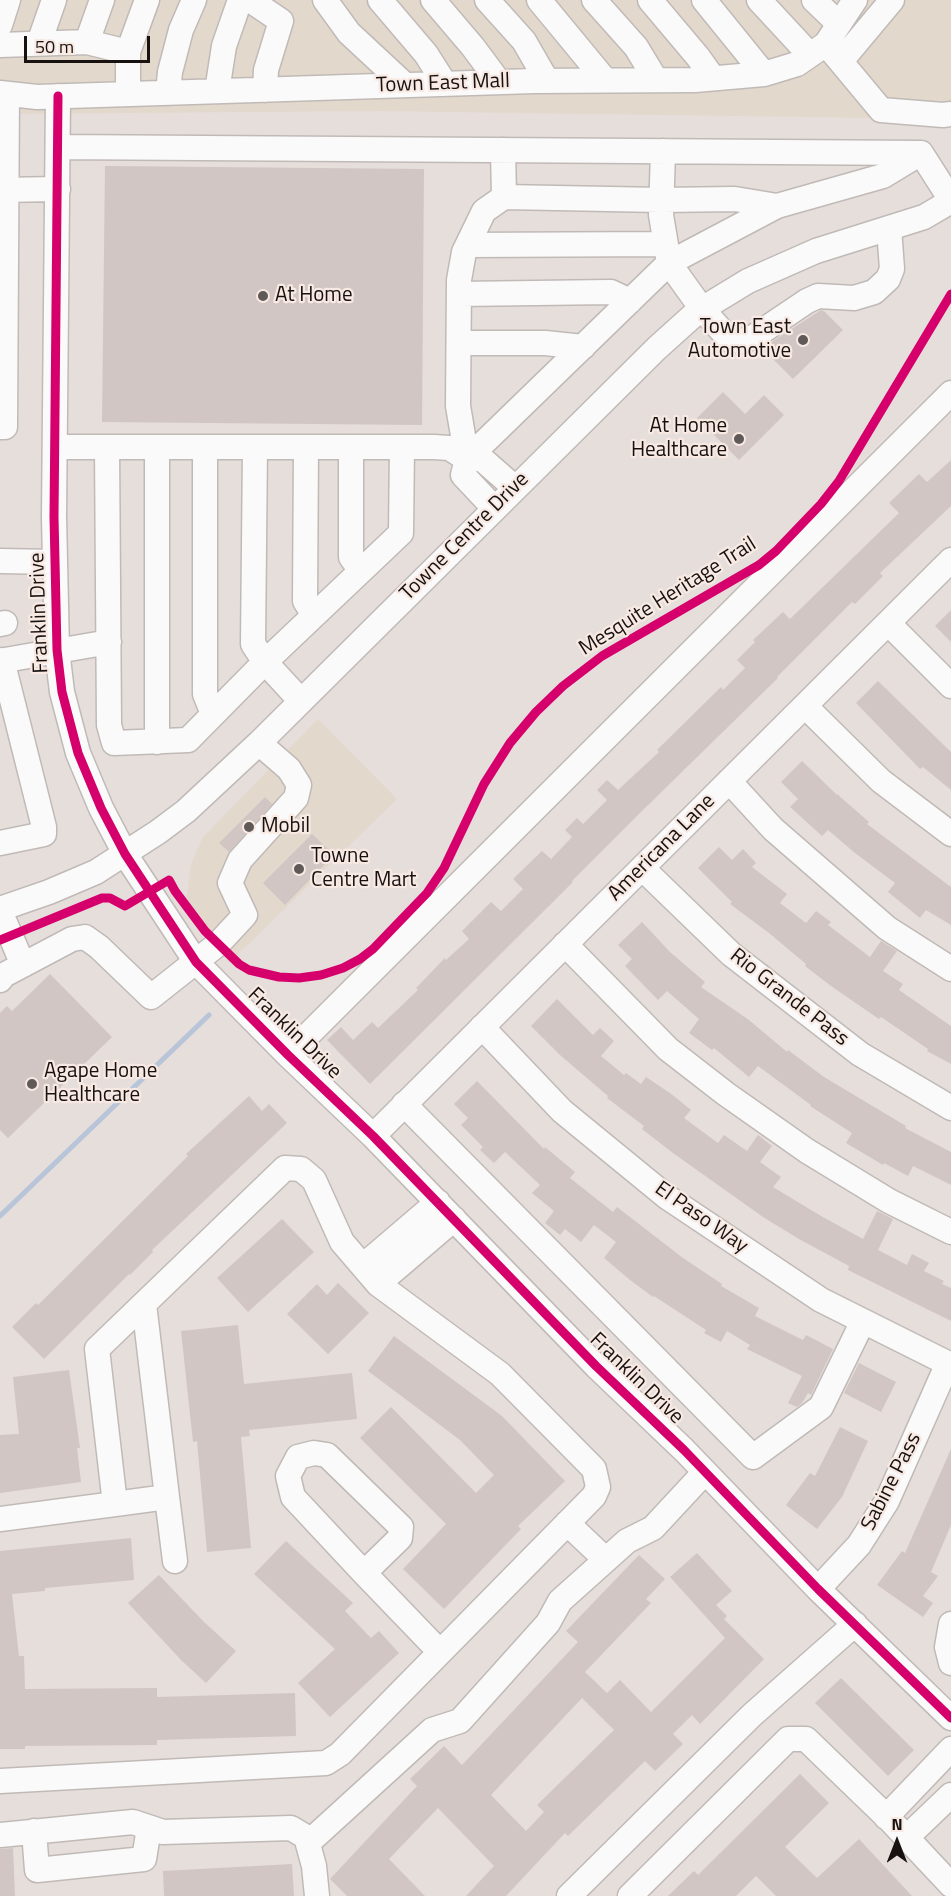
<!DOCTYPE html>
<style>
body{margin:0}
#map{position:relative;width:951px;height:1896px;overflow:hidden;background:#e6dedb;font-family:"Titillium Web",sans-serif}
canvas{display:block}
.north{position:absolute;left:867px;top:1812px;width:60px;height:60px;-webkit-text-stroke:4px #f8e9e3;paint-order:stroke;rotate:0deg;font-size:16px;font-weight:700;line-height:24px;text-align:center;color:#171210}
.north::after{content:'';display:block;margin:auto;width:21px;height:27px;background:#171210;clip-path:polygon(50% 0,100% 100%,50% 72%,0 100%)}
.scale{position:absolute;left:24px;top:36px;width:126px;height:27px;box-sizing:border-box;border:3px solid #171210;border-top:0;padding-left:8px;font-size:18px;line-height:21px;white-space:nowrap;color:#171210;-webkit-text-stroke:4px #f8e9e3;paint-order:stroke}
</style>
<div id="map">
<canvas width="951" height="1896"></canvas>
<div class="north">N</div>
<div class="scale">50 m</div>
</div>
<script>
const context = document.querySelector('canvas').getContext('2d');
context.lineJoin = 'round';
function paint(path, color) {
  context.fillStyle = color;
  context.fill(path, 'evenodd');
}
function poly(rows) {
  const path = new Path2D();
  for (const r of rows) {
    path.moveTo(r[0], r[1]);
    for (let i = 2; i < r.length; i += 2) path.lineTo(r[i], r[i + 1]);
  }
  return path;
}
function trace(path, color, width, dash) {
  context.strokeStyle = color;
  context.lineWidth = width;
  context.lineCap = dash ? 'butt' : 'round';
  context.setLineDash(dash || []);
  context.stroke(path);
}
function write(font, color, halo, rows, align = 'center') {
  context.font = font + ' "Titillium Web",sans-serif';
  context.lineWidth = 4.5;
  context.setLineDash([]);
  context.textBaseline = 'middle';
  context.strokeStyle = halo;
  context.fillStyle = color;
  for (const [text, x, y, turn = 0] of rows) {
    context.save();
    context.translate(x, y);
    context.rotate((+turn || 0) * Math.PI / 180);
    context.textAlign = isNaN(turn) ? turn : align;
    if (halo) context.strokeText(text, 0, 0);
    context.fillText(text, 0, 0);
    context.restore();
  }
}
paint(poly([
 [0,0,951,0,951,119,377,111,0,114],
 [318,719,397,799,229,963,185,912,191,864,203,837]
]), '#e3d8cc');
trace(poly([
 [0,1216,209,1015]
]), '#b8c4d8', 5);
paint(poly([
 [105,166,424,169,422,425,102,422],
 [821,310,824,311,843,330,793,379,764,350,773,341],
 [723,392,745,414,764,395,784,415,739,460,697,418],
 [951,460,951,506,880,573,883,576,855,604,852,602,777,677,778,678,641,812,572,881,573,882,370,1084,327,1040,341,1027,353,1040,372,1022,378,1028,418,990,416,988,445,958,446,960,469,939,462,931,491,902,501,911,523,889,513,879,542,851,551,859,572,837,565,830,577,818,583,824,607,800,597,790,607,780,618,790,659,752,657,750,721,687,723,690,745,668,737,660,755,642,753,640,783,612,790,619,899,513,889,503,919,474,927,482],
 [951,610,951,642,935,626],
 [878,681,951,752,951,790,923,767,920,769,856,703],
 [802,761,837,795,837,794,869,822,867,824,951,887,951,925,926,910,920,918,888,892,895,883,855,853,828,830,822,836,790,807,798,799,781,782],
 [265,797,272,804,229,852,219,843],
 [312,834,334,855,285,905,263,883],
 [719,847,732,860,743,849,756,863,752,867,787,894,780,903,806,923,816,911,831,922,828,925,870,957,881,941,897,951,883,971,903,984,899,990,951,1026,951,1064,927,1051,928,1049,881,1017,879,1019,831,986,805,966,806,964,769,933,730,904,732,902,698,868],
 [642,922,670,952,705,982,701,987,749,1020,787,1052,788,1050,824,1077,906,1126,905,1128,951,1152,951,1185,913,1166,908,1176,884,1163,883,1165,846,1143,852,1133,810,1106,811,1105,758,1066,749,1077,714,1048,712,1050,689,1033,699,1019,667,991,658,1000,625,966,632,959,618,945],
 [50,974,112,1037,8,1138,0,1130,0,1013,7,1006,12,1011],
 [557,999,593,1035,600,1028,614,1041,601,1056,624,1075,626,1073,641,1084,646,1077,670,1093,691,1110,684,1118,718,1143,724,1135,747,1151,758,1135,772,1146,760,1162,781,1177,773,1187,821,1216,863,1239,877,1211,893,1219,878,1250,907,1265,912,1254,929,1263,924,1271,944,1281,942,1284,951,1288,951,1321,848,1270,849,1266,799,1239,763,1217,673,1153,642,1129,644,1126,607,1098,608,1096,560,1055,531,1026],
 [477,1081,544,1149,545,1147,575,1172,570,1178,613,1212,617,1207,683,1258,722,1284,721,1286,759,1308,755,1316,803,1340,806,1335,833,1349,811,1395,808,1393,802,1403,797,1407,788,1403,802,1376,747,1349,750,1345,727,1331,721,1342,704,1333,706,1330,654,1296,653,1297,630,1280,604,1258,616,1242,594,1225,581,1242,565,1229,560,1235,545,1223,554,1211,532,1193,540,1185,505,1152,494,1163,480,1150,483,1147,461,1125,468,1118,454,1104],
 [249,1096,262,1111,269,1104,287,1123,152,1250,153,1252,130,1275,129,1274,44,1359,12,1327,36,1303,38,1305,188,1156,186,1154],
 [282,1219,314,1252,248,1312,217,1278],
 [338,1283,369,1313,328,1354,287,1314,317,1284,327,1295],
 [238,1325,244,1384,352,1373,357,1419,249,1430,250,1436,241,1437,251,1548,207,1552,197,1441,193,1442,181,1331],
 [394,1336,502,1416,565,1481,518,1526,521,1529,444,1609,403,1569,446,1524,360,1438,391,1407,476,1493,494,1475,460,1440,368,1371],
 [859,1363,896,1382,881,1412,844,1393],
 [69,1370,80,1448,77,1448,81,1482,0,1493,0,1435,19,1434,13,1377],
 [840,1427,868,1441,842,1497,817,1529,786,1505,810,1473,815,1476],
 [951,1449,951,1525,931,1572,938,1576,923,1596,933,1603,923,1617,877,1585,902,1551,905,1553],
 [131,1538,134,1580,45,1588,45,1591,12,1594,19,1656,24,1656,25,1689,157,1688,157,1697,295,1693,296,1736,157,1740,157,1745,25,1746,25,1749,0,1749,0,1551],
 [286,1541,353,1603,345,1611,371,1638,379,1631,399,1653,330,1717,298,1683,335,1649,254,1574],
 [697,1553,732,1591,716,1605,727,1616,724,1619,764,1659,700,1724,692,1715,673,1734,683,1744,655,1771,645,1761,568,1836,565,1833,506,1896,466,1896,494,1866,438,1808,389,1859,425,1896,347,1896,330,1879,417,1786,410,1779,444,1746,462,1765,578,1642,566,1631,639,1555,665,1579,646,1599,651,1603,585,1672,607,1693,620,1680,651,1712,725,1638,670,1577],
 [582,1698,614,1730,537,1805,544,1812,526,1831,491,1795],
 [159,1575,204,1622,236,1651,206,1683,181,1660,128,1603],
 [841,1678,914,1750,888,1776,815,1703],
 [800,1774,829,1803,785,1847,817,1878,859,1839,912,1896,776,1896,756,1876,736,1896,668,1896,694,1871,698,1875],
 [13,1848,15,1896,0,1896,0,1849],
 [292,1864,294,1896,164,1896,163,1871]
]), '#d1c6c3');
const minor = poly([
 [250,0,281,21,266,70,265,90],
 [325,0,349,33,405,85],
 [380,0,426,54,445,84],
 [433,0,473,47,499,82],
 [487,0,524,41,547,81],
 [539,0,605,80],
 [594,0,636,47,656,80],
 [650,0,698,57,713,78],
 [704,0,764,74],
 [759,0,810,55],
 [814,0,839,24],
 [0,25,8,0],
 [87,42,102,0],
 [39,43,54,0],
 [826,44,881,110,943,115,951,114],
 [0,45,87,42,128,52,128,94],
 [128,52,147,0],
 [841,61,892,0],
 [217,91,224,46,240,0],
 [0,93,37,97,534,81,695,80,764,74,797,64,826,44,855,0],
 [168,93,170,72,181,30,194,0],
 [58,96,54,517,57,650,62,692,78,753,101,808,125,854,196,962,288,1055,373,1136,596,1366,684,1450,818,1589,951,1718],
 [58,147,921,153,951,200],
 [503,150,504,197],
 [663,151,661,215,669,263,702,309,730,340,743,341,755,336,807,301,818,296,854,298,874,292,888,279,892,269,889,228],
 [0,190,58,189],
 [468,245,665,244],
 [459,294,611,292,630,301],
 [459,343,545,343,583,347],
 [0,427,5,427,7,94],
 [55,447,434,447,449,448,467,459,482,459,515,488],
 [107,447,109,725,114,743,188,740,265,662,401,533,402,447],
 [205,447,205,694,213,714],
 [255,447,253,644,265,662,300,700],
 [306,447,305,601,314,615],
 [351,447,351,557,361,571],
 [467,459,669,263,777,206,883,176,921,153],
 [494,508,463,475,467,459,458,406,459,280,464,252,484,211,504,197,661,200,735,199,777,206],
 [0,561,55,562],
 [888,623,951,686],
 [0,624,5,623],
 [0,661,109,642],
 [805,706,881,781,951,834],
 [157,742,157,447],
 [729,781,773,829,887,928,951,969],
 [0,843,44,834,44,827,2,660],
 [642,868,731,954,860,1054,951,1108],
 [0,909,49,892,96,872,158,832,186,811,259,743,657,348,697,312,748,281,816,251,924,217,951,201],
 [0,911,23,965],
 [565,944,668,1049,726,1094,807,1151,889,1201,951,1232],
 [0,980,4,975,72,939,85,937,99,947,151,997,218,944,245,915,230,883,240,860,296,798,299,785,289,769,259,743],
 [482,1027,562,1111,667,1197,821,1300,951,1365],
 [288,1055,951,393],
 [404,1104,753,1457,821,1407,863,1321],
 [373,1136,951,560],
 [363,1266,438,1202],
 [378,1284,454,1219],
 [167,1497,175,1561],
 [115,1504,167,1497,144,1304],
 [0,1519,115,1504,97,1349,285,1168,301,1169,314,1180,342,1242,378,1284,500,1374,594,1469,598,1487,594,1496,340,1754,326,1763,0,1781],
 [567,1523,606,1560],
 [364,1573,400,1538,401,1527,327,1455,314,1453,298,1457,288,1476,293,1497,364,1573,440,1652],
 [818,1589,859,1545,887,1501,948,1363],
 [951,1624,947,1647,951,1663],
 [886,1817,951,1749],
 [34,1831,37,1870,144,1859,149,1828],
 [0,1835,133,1822,163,1832,291,1828,306,1837,314,1866,317,1896],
 [906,1838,951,1795],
 [308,1843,432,1730,460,1721,548,1623,560,1601,627,1541,653,1528,705,1472],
 [569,1896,752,1715,855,1624],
 [630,1896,788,1739,806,1739,891,1821,951,1885]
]);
trace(minor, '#c0bab7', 27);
trace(minor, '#fbfafa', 24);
trace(poly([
 [58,96,54,517,57,650,62,692,78,753,101,808,125,854,196,962,288,1055,373,1136,596,1366,684,1450,818,1589,951,1718],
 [0,940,102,898,110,898,125,906,169,880,175,891,205,931,239,964,249,970,279,977,299,978,321,975,343,968,360,959,373,949,427,893,444,868,484,784,510,743,536,712,563,686,602,656,759,565,776,551,821,504,839,481,951,294]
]), '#d6006c', 9);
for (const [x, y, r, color] of [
 [263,296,6,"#5f5957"],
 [803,340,6,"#5f5957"],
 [739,439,6,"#5f5957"],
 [249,827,6,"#5f5957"],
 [299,869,6,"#5f5957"],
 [32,1084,6,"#5f5957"]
]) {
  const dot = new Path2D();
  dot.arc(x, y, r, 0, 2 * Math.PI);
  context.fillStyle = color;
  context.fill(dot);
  trace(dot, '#f8e9e3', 2);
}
write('21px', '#171210', '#f8e9e3', [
 ["Town East Mall",443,84,-2],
 ["Towne Centre Drive",465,537,-45],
 ["Mesquite Heritage Trail",668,597,-32],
 ["Franklin Drive",40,613,-92],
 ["Americana Lane",662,848,-45],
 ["Rio Grande Pass",789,998,38],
 ["Franklin Drive",294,1034,44],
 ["El Paso Way",701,1218,35],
 ["Franklin Drive",636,1379,44],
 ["Sabine Pass",892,1482,-63]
]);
write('21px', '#171210', '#f8e9e3', [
 ["At Home",275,296],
 ["Town East",791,328,"right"],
 ["Automotive",791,352,"right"],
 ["At Home",727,427,"right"],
 ["Healthcare",727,451,"right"],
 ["Mobil",261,827],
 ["Towne",311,857],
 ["Centre Mart",311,881],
 ["Agape Home",44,1072],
 ["Healthcare",44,1096]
], 'left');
</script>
